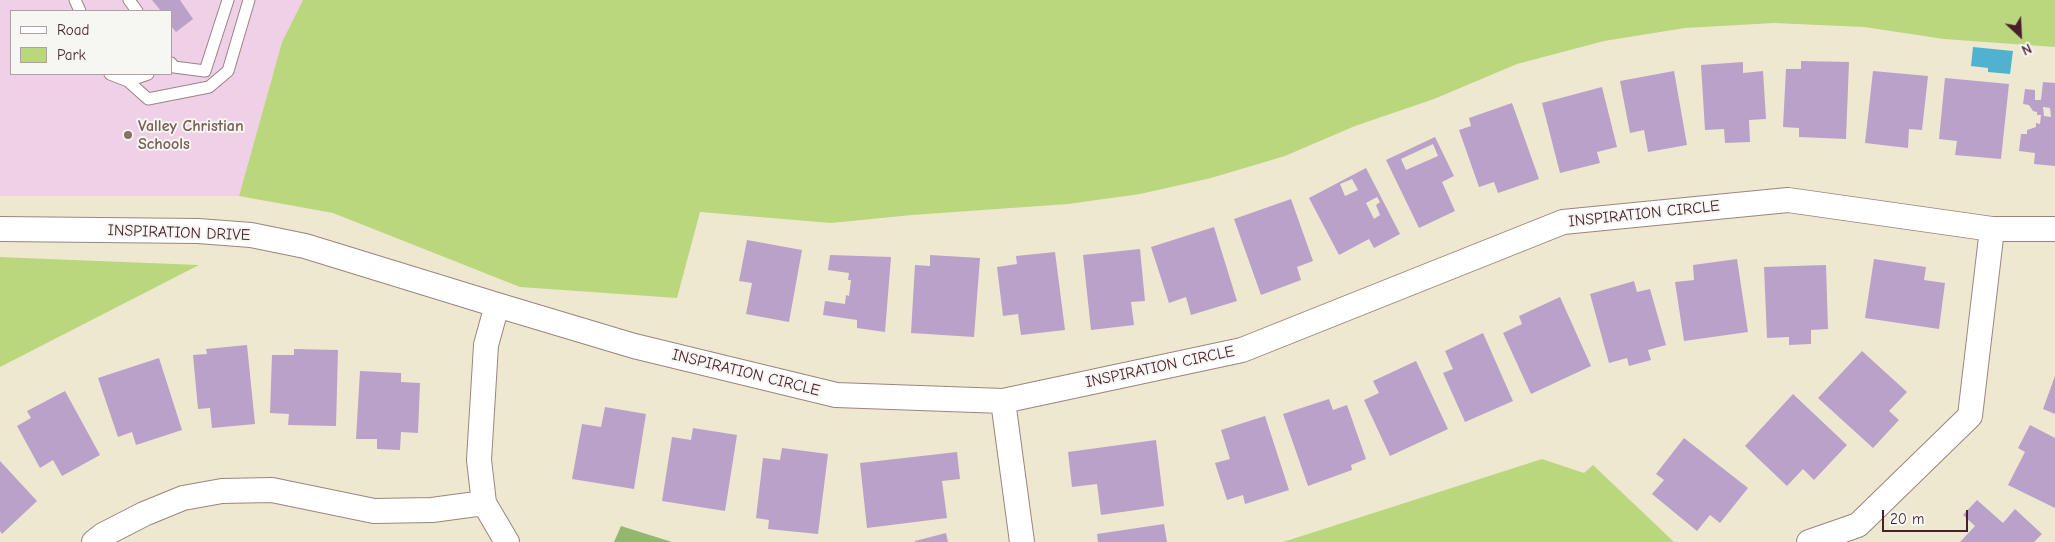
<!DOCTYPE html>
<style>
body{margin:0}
#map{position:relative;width:2055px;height:542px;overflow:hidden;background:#eee8d0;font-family:"Comic Neue",sans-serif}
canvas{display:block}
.legend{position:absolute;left:10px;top:10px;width:162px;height:65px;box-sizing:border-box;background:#f6f6f2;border:1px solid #b1a0a2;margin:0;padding:6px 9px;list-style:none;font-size:15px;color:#4a1f2b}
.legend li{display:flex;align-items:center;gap:10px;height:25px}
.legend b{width:25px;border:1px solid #b1a0a2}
.north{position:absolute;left:1995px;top:10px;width:50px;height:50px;-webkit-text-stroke:4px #f6f6f2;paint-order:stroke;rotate:155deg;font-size:14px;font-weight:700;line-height:20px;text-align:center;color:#4a1f2b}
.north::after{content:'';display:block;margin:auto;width:18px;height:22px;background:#4a1f2b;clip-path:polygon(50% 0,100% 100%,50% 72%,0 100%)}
.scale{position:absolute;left:1882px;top:510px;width:86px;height:22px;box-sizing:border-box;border:2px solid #4a1f2b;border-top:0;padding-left:6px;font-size:15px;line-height:18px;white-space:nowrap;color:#4a1f2b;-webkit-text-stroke:4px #f6f6f2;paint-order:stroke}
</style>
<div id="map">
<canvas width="2055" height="542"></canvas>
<ul class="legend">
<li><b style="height:6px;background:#fff"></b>Road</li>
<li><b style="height:14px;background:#bad77e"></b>Park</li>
</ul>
<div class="north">N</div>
<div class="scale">20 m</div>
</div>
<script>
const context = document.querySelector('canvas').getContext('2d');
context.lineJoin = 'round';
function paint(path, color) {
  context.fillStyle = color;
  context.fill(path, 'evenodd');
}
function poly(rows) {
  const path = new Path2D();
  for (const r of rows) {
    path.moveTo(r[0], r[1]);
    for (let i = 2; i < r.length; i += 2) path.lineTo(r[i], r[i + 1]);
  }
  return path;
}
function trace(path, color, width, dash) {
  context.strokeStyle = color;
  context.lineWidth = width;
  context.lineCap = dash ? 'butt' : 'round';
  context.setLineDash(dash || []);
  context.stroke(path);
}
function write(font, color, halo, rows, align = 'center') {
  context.font = font + ' "Comic Neue",sans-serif';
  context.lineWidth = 4;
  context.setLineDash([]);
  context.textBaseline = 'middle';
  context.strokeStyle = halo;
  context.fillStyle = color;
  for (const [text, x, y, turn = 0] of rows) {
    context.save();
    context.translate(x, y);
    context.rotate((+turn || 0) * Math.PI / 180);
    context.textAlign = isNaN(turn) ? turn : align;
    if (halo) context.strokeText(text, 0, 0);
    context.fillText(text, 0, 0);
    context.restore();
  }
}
paint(poly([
 [0,0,303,0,282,42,239,196,0,196],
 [11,11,171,11,171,74,11,74]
]), '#efd0e7');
paint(poly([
 [303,0,2055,0,2055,47,1944,39,1864,27,1774,23,1685,28,1604,41,1517,64,1434,99,1355,126,1285,156,1211,178,1140,194,1068,204,912,215,831,223,700,212,677,298,520,287,333,213,239,196,282,42],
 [0,257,48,259,199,265,0,367],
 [1542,459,1584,473,1593,465,1674,542,1283,542]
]), '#bad77e');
paint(poly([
 [621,526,672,542,614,542]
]), '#93b86d');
paint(poly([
 [1973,47,2013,51,2010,74,1988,72,1988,68,1971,66]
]), '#51b2d0');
paint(poly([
 [152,0,180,0,193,19,176,32,171,26,171,11,161,11],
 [1801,61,1849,62,1846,139,1799,137,1799,128,1783,127,1786,69,1801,69],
 [1743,62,1743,73,1763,71,1766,119,1749,120,1750,142,1725,143,1724,129,1705,130,1701,65],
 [1674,71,1687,145,1648,152,1644,130,1630,133,1620,81],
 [1873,71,1928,76,1922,130,1909,129,1908,148,1865,143],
 [1945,78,2009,84,2001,159,1955,155,1957,141,1939,139],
 [2043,82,2055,83,2055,166,2034,164,2035,153,2019,151,2021,134,2027,134,2027,130,2036,127,2036,123,2040,124,2041,115,2037,115,2037,112,2033,111,2029,105,2023,104,2025,89,2035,90,2035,100,2041,100],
 [2043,107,2050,108,2051,117,2044,116],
 [1602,87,1617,147,1597,152,1600,163,1560,173,1542,103],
 [1512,103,1539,179,1498,193,1494,182,1479,187,1459,130,1471,126,1469,118],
 [1435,137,1454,176,1442,182,1455,211,1419,228,1386,160],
 [1433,144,1438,156,1406,170,1401,159],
 [1366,168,1400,234,1374,248,1369,239,1339,255,1309,198],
 [1352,179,1358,190,1345,196,1340,184],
 [1377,197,1380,202,1376,205,1380,215,1374,219,1366,203],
 [1291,199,1313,261,1297,267,1301,280,1261,295,1234,219],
 [1214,227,1237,301,1191,315,1186,297,1169,303,1151,247],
 [747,240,802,250,789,322,746,314,752,283,739,281],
 [1140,249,1145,301,1131,302,1134,325,1091,330,1083,255],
 [1055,252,1065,330,1021,335,1018,314,1003,316,997,267,1017,264,1016,256],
 [830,255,891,257,885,332,857,328,857,320,823,315,825,301,845,304,846,295,849,296,851,280,848,280,849,273,828,270],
 [930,255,980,258,974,337,911,333,915,265,930,266],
 [1737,259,1748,332,1684,341,1675,282,1694,280,1693,265],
 [1874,259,1926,267,1924,280,1945,283,1939,329,1865,318],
 [1826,265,1828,329,1811,330,1811,344,1789,345,1789,337,1767,338,1764,267],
 [1634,281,1637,292,1650,289,1666,345,1648,350,1651,360,1629,366,1627,358,1609,363,1590,294],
 [1560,297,1591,366,1531,394,1503,333,1522,324,1519,316],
 [1483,333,1513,401,1465,422,1443,373,1453,369,1445,351],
 [247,345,255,424,212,428,210,408,198,409,193,355,207,354,206,349],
 [294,349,338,350,336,426,288,425,289,414,270,413,272,355,294,355],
 [1862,351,1907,392,1889,411,1899,420,1873,448,1818,398],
 [159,358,182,430,136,445,132,432,118,437,98,378],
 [1416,361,1448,429,1390,456,1364,400,1379,393,1373,381],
 [360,371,401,373,401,382,420,383,418,433,401,432,400,450,377,449,377,439,356,439],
 [2055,376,2055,414,2043,409],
 [65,391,100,455,62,476,53,460,40,468,17,426,31,418,27,411],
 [1793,394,1847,445,1814,480,1803,469,1787,486,1745,446],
 [1329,399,1333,410,1347,405,1366,459,1351,465,1352,470,1308,486,1283,414],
 [605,407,646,414,634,489,572,479,582,424,601,427],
 [1265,416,1289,490,1245,504,1243,495,1227,500,1215,463,1230,459,1221,430],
 [2030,425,2055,438,2055,508,2008,485,2025,452,2018,448],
 [693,428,737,435,725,511,662,501,672,437,691,440],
 [1684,438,1748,488,1720,523,1710,515,1697,531,1652,494,1664,480,1656,474],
 [1156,440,1164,506,1101,515,1097,484,1072,487,1068,452],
 [782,448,828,454,818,534,768,529,769,520,756,518,763,458,780,460],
 [957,452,960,479,942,481,947,518,867,528,860,463],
 [0,461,37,501,2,534,0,531],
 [1977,500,2003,523,2015,509,2042,534,2034,542,1960,542,1975,526,1963,515],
 [1164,524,1167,542,1098,542,1097,534],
 [946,533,948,542,915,542,915,541]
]), '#b9a1ca');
const lane = poly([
 [75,0,80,11],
 [129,0,137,11],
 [171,63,174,67,205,71,228,0],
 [110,74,128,81,148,74],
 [128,81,148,99,209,87,228,71,249,0]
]);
const street = poly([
 [0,229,198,231,251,235,305,246,497,305],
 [1003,401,1022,542],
 [94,542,103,535,144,514,183,498,222,491,272,490,374,511,432,510,484,503],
 [507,542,484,503,479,460,486,345,497,305,634,346,836,395,1003,401,1242,350,1563,222,1788,200,1992,229,2055,229],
 [1809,542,1858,525,1970,416,1992,229]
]);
trace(lane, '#9c847e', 13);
trace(street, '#9c847e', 26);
trace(lane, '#fff', 11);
trace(street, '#fff', 24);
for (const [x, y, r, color] of [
 [128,135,5,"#8d6e63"]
]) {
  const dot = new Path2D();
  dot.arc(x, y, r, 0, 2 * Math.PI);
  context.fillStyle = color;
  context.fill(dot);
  trace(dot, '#f6f6f2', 2);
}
write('bold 16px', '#785e54', '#f6f6f2', [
 ["Valley Christian",138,126],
 ["Schools",138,144]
], 'left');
write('16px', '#4a1f2b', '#f6f6f2', [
 ["INSPIRATION CIRCLE",1644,214,-6],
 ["INSPIRATION DRIVE",179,233,2],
 ["INSPIRATION CIRCLE",1160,367,-12],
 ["INSPIRATION CIRCLE",746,373,14]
]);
</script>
